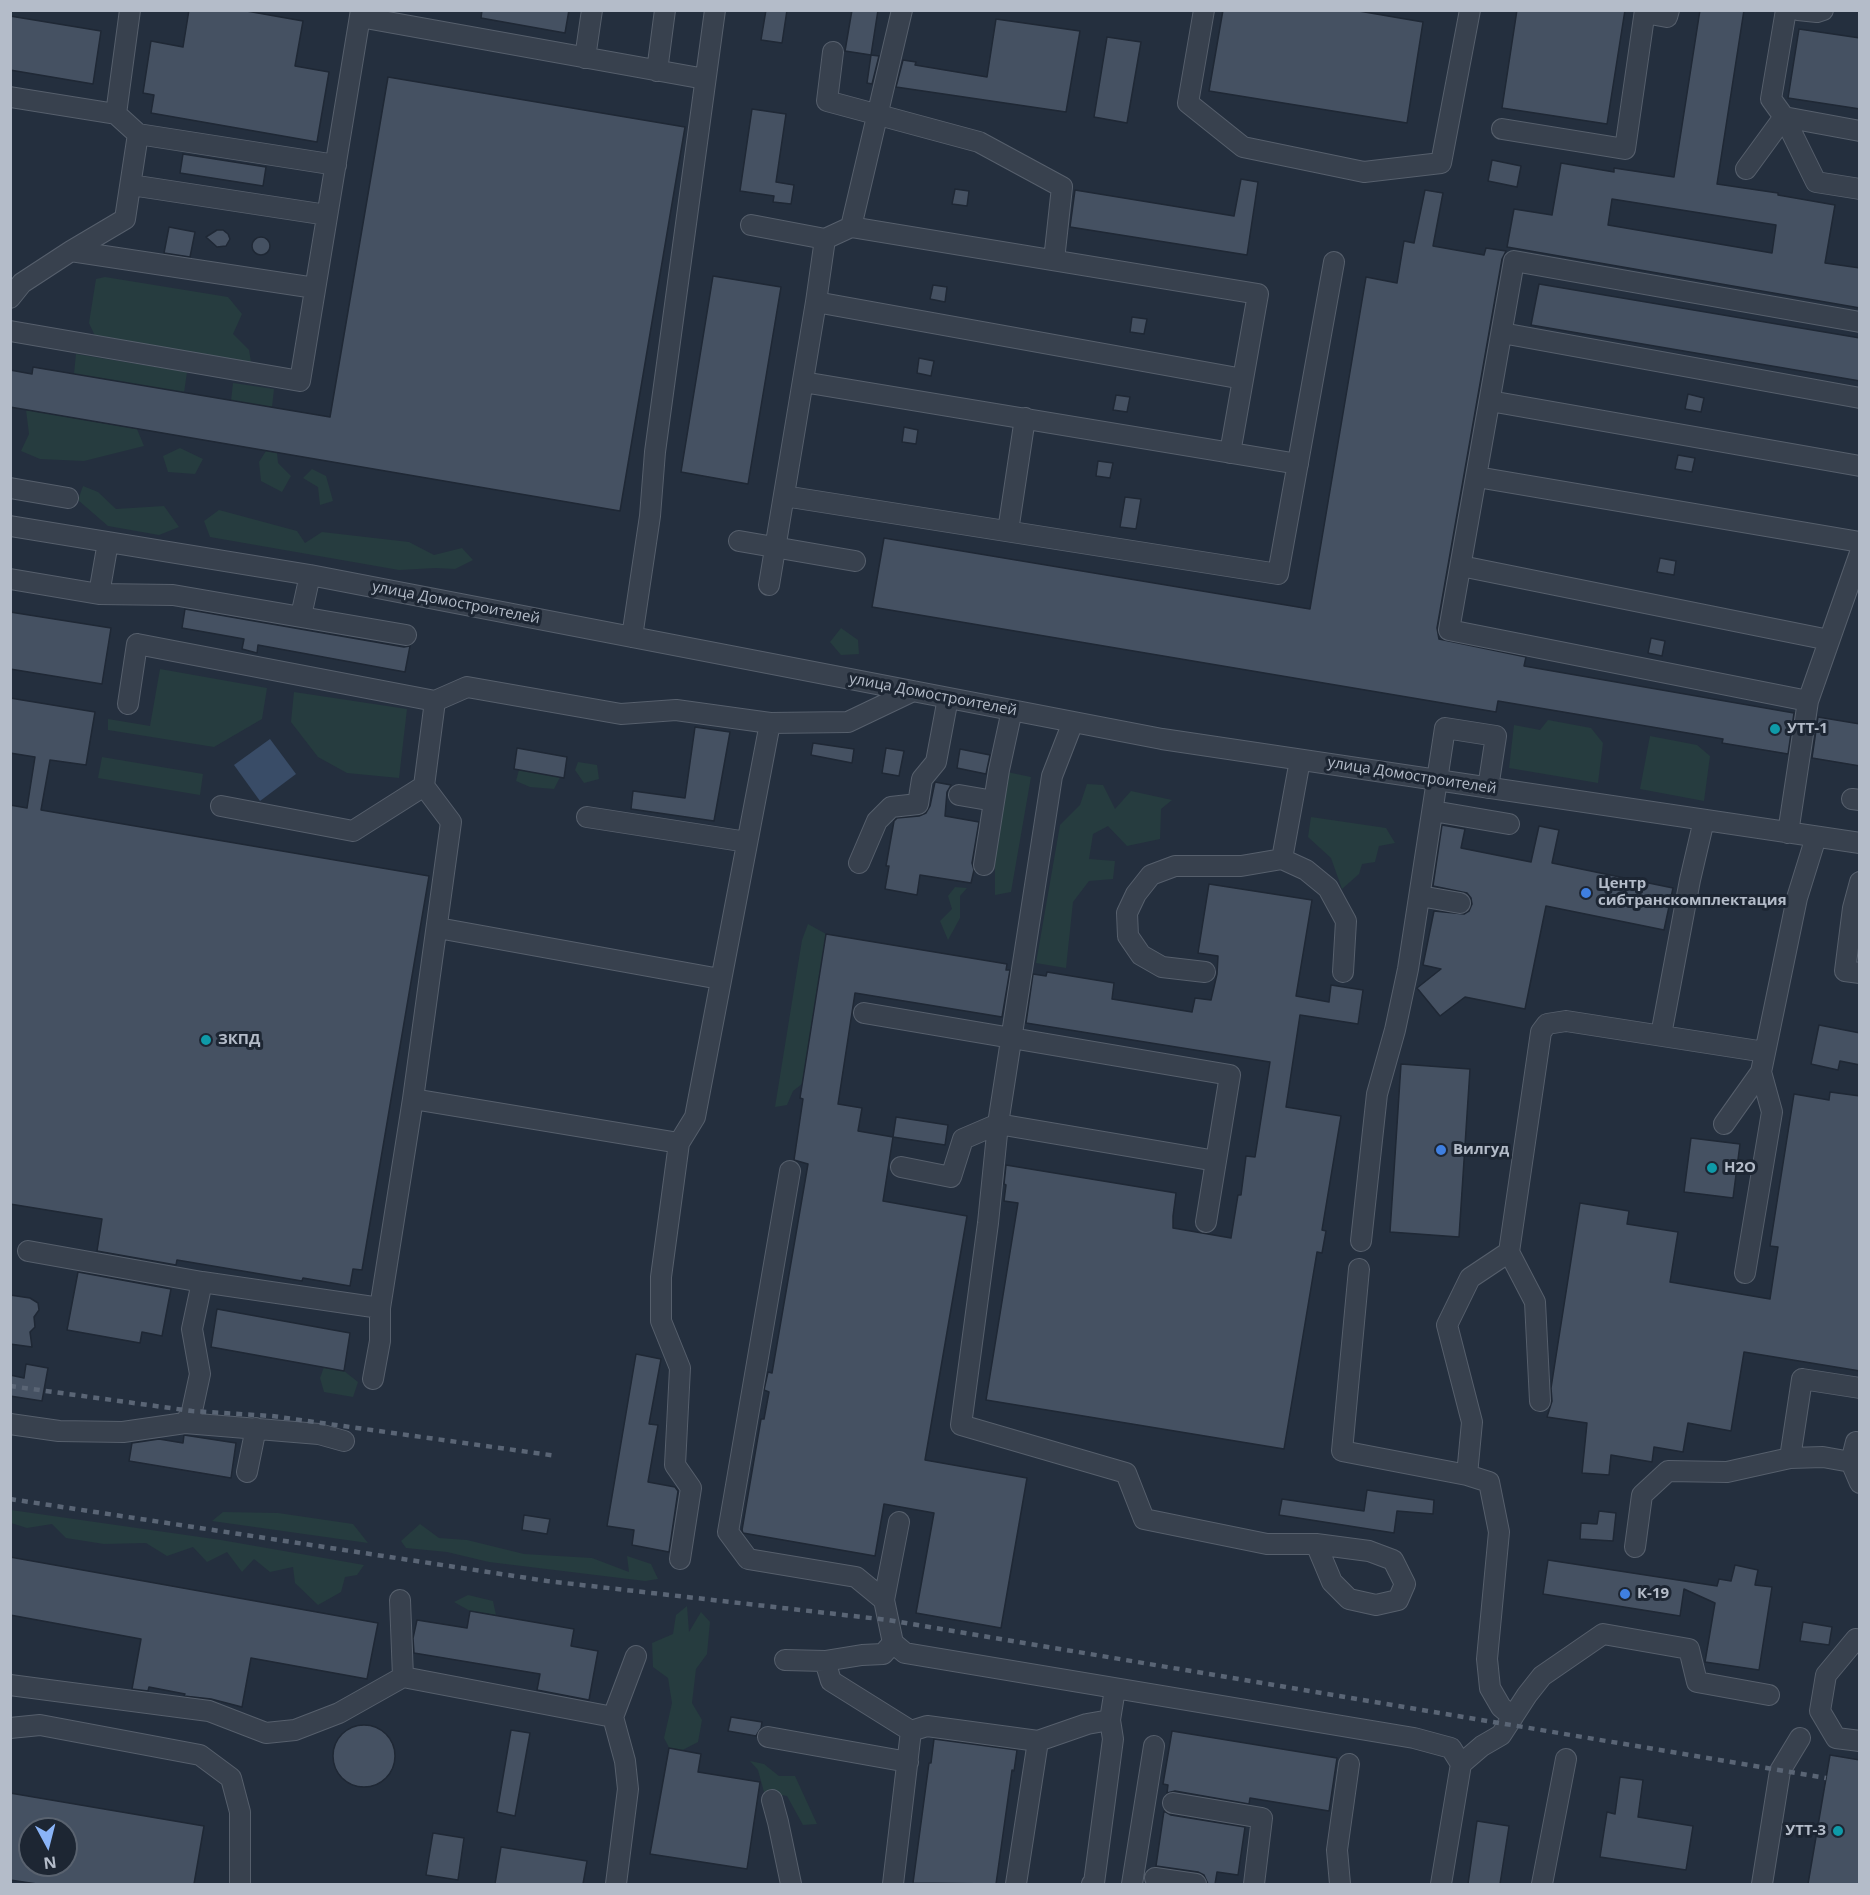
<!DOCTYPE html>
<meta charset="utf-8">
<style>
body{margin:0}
#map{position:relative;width:1870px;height:1895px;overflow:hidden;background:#242f3e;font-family:"Open Sans",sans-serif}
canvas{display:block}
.frame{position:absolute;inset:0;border:12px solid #b4bcc9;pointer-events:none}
.north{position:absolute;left:18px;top:1817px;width:60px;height:60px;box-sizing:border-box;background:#1d2633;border:2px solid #59626f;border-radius:50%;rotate:173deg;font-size:16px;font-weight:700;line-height:24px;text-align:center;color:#b4bcc9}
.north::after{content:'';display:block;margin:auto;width:21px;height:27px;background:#8ab4f8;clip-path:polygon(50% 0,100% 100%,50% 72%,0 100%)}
</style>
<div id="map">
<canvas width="1870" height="1895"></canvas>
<div class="frame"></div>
<div class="north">N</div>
</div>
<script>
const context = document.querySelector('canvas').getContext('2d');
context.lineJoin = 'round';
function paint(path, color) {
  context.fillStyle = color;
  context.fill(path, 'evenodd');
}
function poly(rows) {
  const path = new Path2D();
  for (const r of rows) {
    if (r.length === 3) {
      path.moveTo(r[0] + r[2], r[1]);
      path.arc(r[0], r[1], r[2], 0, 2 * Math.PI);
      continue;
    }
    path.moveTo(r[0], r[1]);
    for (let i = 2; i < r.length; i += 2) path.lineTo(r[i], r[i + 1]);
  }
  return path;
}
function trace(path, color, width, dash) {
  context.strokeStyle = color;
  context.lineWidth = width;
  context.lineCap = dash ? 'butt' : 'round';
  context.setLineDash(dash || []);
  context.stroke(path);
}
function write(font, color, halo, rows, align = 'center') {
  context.font = font + ' "Open Sans",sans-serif';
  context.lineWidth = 6;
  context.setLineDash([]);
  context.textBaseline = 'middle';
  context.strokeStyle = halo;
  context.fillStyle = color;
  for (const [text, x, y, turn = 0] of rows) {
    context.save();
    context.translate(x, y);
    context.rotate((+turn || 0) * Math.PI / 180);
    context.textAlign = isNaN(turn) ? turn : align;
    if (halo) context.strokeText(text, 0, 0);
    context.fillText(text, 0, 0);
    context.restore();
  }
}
paint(poly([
 [105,277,228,297,242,314,233,334,249,350,251,362,95,336,89,323,96,279],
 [76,354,187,372,184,393,74,374],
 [233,383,274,389,272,407,231,401],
 [26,410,137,429,144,446,84,461,40,459,21,451,29,434],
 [180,448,203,459,195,474,168,472,163,456],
 [266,451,277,453,278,463,291,476,282,492,261,481,259,462],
 [312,469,326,476,333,501,320,505,318,487,303,478],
 [83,486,98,492,116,509,164,506,179,527,159,535,108,526,78,500],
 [219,510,297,531,305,543,322,532,409,542,434,555,462,548,473,560,455,569,435,568,399,570,210,537,204,521],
 [841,628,858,640,859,654,841,655,830,642],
 [160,669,267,688,262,719,214,747,108,730,108,719,150,726],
 [294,692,407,709,399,778,347,773,318,757,291,722],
 [1548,720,1591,728,1603,743,1598,783,1509,768,1514,725,1540,730],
 [1650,736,1697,745,1710,756,1704,801,1640,789],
 [102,757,203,774,200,795,98,778],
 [578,762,597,765,599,779,584,783,575,770],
 [519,770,560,777,554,789,530,787,516,781],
 [1007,772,1031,777,1011,892,995,895,995,860],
 [1087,784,1103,785,1115,809,1131,791,1172,800,1161,809,1160,839,1127,846,1108,826,1093,834,1089,859,1115,861,1113,879,1089,881,1073,902,1066,968,1036,963,1060,825,1080,805],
 [1311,817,1386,828,1395,843,1379,846,1375,862,1362,864,1359,874,1342,889,1331,858,1308,837],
 [955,887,967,888,960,896,960,918,948,940,940,921,952,909,948,896],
 [808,924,826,934,802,1084,793,1091,787,1105,775,1107,802,940],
 [324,1367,344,1371,358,1382,353,1397,324,1392,320,1378],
 [11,1510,221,1540,364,1565,357,1575,345,1577,341,1592,318,1605,295,1583,293,1567,270,1572,254,1559,242,1572,227,1552,207,1562,193,1547,167,1556,146,1543,104,1544,66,1538,52,1524,27,1528,11,1523],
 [223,1512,278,1513,353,1524,368,1543,212,1521],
 [420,1524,439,1538,467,1540,524,1554,592,1558,629,1572,627,1556,651,1564,658,1579,645,1581,489,1562,447,1552,406,1548,401,1541],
 [468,1595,493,1601,496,1615,470,1611,454,1602],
 [687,1606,689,1632,701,1612,710,1622,707,1654,696,1669,692,1703,702,1720,698,1742,673,1755,664,1738,672,1703,668,1678,653,1667,652,1643,673,1634,676,1615],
 [750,1761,764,1764,779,1776,795,1776,817,1824,803,1825,787,1796,764,1792,758,1770]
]), '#263c3f');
paint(poly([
 [270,739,296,774,260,801,234,765]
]), '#394c67');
const building = poly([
 [189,10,241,10,303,21,295,66,329,72,317,142,151,113,154,95,143,93,151,41,183,47,189,10],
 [482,10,569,10,565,33,481,18,482,10],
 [766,10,787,10,782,43,761,40,766,10],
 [852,10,878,10,871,55,845,51,852,10],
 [1223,10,1353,10,1423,22,1407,123,1209,91,1223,10],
 [1517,10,1625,10,1607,124,1502,108,1517,10],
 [1700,10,1744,10,1717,184,1778,193,1778,195,1835,205,1825,263,1860,268,1860,308,1507,247,1514,209,1552,215,1561,163,1614,172,1614,168,1674,177,1700,10],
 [1612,199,1776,225,1772,253,1608,225,1612,199],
 [10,16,101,31,93,84,10,70,10,16],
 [996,19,1080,31,1066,112,896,87,903,60,916,62,915,65,987,77,996,19],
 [1799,29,1860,38,1860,109,1788,98,1799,29],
 [1107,37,1141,42,1127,123,1094,117,1107,37],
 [871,55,879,56,872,84,867,83,871,55],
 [388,77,685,127,620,511,10,407,10,370,32,374,33,367,330,417,388,77],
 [752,109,786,114,776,182,794,185,791,204,773,202,774,196,740,191,752,109],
 [183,154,266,167,263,186,180,173,183,154],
 [1492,160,1521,166,1517,187,1488,181,1492,160],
 [1241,179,1258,182,1247,255,1070,227,1075,190,1234,216,1241,179],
 [955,189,969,191,967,206,952,204,955,189],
 [1425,190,1443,193,1433,246,1484,255,1486,248,1506,251,1502,259,1437,628,1439,639,1526,657,1524,666,1794,713,1788,754,1722,743,1723,739,1498,701,1496,712,872,607,884,538,1310,609,1366,277,1397,283,1404,241,1414,243,1425,190],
 [169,227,195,232,190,257,164,253,169,227],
 [217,230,223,230,228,234,230,239,226,246,217,247,206,237,217,230],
 [261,246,9],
 [713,276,781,287,748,484,681,472,713,276],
 [1539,284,1860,338,1860,381,1531,325,1539,284],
 [933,285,947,287,945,302,930,299,933,285],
 [1132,317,1147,319,1144,334,1130,332,1132,317],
 [919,358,934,361,931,376,917,373,919,358],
 [1688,394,1704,398,1701,412,1685,409,1688,394],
 [1116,395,1130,397,1127,412,1113,410,1116,395],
 [904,427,918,430,916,444,902,442,904,427],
 [1678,455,1695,458,1692,472,1675,469,1678,455],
 [1098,461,1113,463,1110,478,1096,476,1098,461],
 [1125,497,1141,499,1136,529,1120,527,1125,497],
 [1660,558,1676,561,1674,575,1657,572,1660,558],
 [185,609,404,647,410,646,405,672,258,645,257,653,242,649,244,639,182,628,185,609],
 [10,612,111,628,102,684,10,669,10,612],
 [1651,638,1665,641,1662,656,1648,653,1651,638],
 [10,698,95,712,86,765,50,760,41,810,429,876,362,1270,353,1269,350,1286,303,1278,302,1281,177,1260,176,1265,97,1251,102,1219,10,1204,10,805,27,808,35,757,10,753,10,698],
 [1818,717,1860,724,1860,766,1812,758,1818,717],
 [695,727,730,732,714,821,631,809,633,791,685,798,695,727],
 [813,743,854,749,852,763,811,755,813,743],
 [517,748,567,757,564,778,514,769,517,748],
 [886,748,904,751,899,776,882,773,886,748],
 [960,749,990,755,986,774,957,768,960,749],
 [935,782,951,785,947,792,945,816,979,822,972,863,974,870,971,883,920,875,917,895,885,889,889,866,886,866,894,821,897,818,919,816,926,813,930,806,935,782],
 [1442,825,1465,829,1461,848,1531,862,1539,826,1559,830,1552,863,1673,888,1664,930,1546,906,1525,1009,1465,997,1440,1016,1417,988,1441,969,1423,965,1434,911,1464,914,1469,911,1472,904,1471,898,1467,893,1433,886,1442,825],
 [1209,884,1312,900,1296,996,1329,1002,1331,985,1363,990,1358,1024,1300,1015,1286,1107,1341,1116,1322,1230,1326,1231,1322,1253,1317,1252,1284,1449,986,1400,1018,1203,1004,1201,1006,1185,1004,1184,1006,1165,1176,1193,1173,1216,1173,1228,1231,1238,1238,1195,1241,1195,1246,1156,1255,1157,1270,1062,1026,1023,1033,974,1046,976,1047,972,1114,983,1112,999,1192,1012,1195,998,1211,1000,1217,974,1218,956,1198,953,1209,884],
 [826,934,1007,964,1006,970,1010,970,1002,1017,855,993,838,1104,862,1108,858,1131,893,1137,883,1201,967,1216,925,1460,1027,1478,1001,1628,916,1613,934,1513,884,1504,875,1556,743,1533,742,1530,761,1419,764,1419,769,1392,764,1390,768,1372,772,1373,808,1164,794,1160,803,1099,800,1098,826,934],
 [1819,1025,1860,1033,1860,1065,1840,1061,1838,1070,1811,1064,1819,1025],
 [1401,1064,1470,1069,1459,1237,1390,1232,1401,1064],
 [1830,1092,1860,1096,1860,1371,1744,1352,1731,1431,1688,1423,1683,1452,1654,1447,1652,1462,1611,1455,1609,1475,1582,1473,1587,1423,1547,1417,1552,1401,1551,1388,1580,1203,1629,1211,1627,1224,1678,1232,1670,1282,1770,1299,1778,1247,1770,1246,1794,1094,1829,1100,1830,1092],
 [896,1117,948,1125,945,1145,893,1137,896,1117],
 [1691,1138,1740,1144,1733,1198,1684,1192,1691,1138],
 [78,1272,171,1289,162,1336,142,1332,140,1343,67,1330,78,1272],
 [10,1295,30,1298,38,1303,39,1310,34,1317,35,1327,30,1332,32,1347,10,1344,10,1295],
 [217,1309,350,1333,344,1371,211,1347,217,1309],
 [636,1354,661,1359,649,1424,658,1425,648,1482,675,1487,678,1491,669,1552,632,1545,634,1530,607,1526,636,1354],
 [26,1364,48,1368,42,1401,10,1396,10,1375,24,1378,26,1364],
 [184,1435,236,1443,231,1478,129,1461,132,1443,159,1439,183,1443,184,1435],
 [1367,1490,1434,1500,1433,1514,1397,1511,1394,1533,1279,1515,1282,1499,1364,1511,1367,1490],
 [1599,1511,1616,1513,1613,1541,1580,1539,1581,1523,1597,1524,1599,1511],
 [524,1515,550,1519,547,1534,522,1530,524,1515],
 [10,1557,378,1623,367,1679,251,1658,242,1707,211,1699,184,1696,185,1694,149,1687,148,1691,132,1689,141,1639,10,1615,10,1557],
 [1548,1560,1717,1586,1719,1579,1731,1581,1735,1565,1758,1570,1755,1585,1772,1587,1759,1670,1705,1662,1715,1603,1684,1589,1680,1616,1543,1594,1548,1560],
 [470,1611,574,1629,571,1646,598,1651,589,1700,537,1690,540,1674,414,1653,413,1638,417,1620,467,1628,470,1611],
 [1803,1622,1832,1627,1829,1645,1800,1641,1803,1622],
 [731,1717,762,1722,761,1728,756,1736,728,1731,731,1717],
 [364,1756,31],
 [511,1730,530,1733,515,1816,497,1812,511,1730],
 [1172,1731,1337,1758,1329,1811,1250,1798,1249,1804,1175,1791,1167,1793,1168,1785,1163,1784,1172,1731],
 [934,1739,1017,1750,1014,1771,1012,1770,996,1884,913,1883,929,1763,931,1763,934,1739],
 [669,1748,701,1754,698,1772,760,1782,747,1869,650,1854,669,1748],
 [1830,1755,1860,1760,1860,1884,1808,1884,1830,1755],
 [1620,1777,1643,1780,1638,1817,1693,1826,1686,1870,1600,1857,1607,1812,1615,1814,1620,1777],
 [10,1793,204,1826,194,1884,37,1884,10,1880,10,1793],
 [30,1829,66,1829,66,1865,30,1865,30,1829],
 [1164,1811,1171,1815,1245,1827,1238,1875,1217,1872,1215,1884,1208,1884,1204,1875,1198,1872,1156,1866,1164,1811],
 [1477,1821,1509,1826,1500,1884,1468,1884,1477,1821],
 [433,1833,464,1838,458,1880,426,1875,433,1833],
 [501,1847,587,1861,583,1884,495,1884,501,1847]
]);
paint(building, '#455162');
trace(building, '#1f2835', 1.5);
const minor = poly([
 [1204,10,1188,103,1243,147,1364,172,1441,163,1470,10],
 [1786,10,1771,99,1784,117,1816,182,1860,189],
 [1798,10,1817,12,1823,10],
 [1645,13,1667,17,1669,10],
 [360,17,705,79],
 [833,52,827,101,979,142,1062,187,1054,260],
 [585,58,592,10],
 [657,71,665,10],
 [10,97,116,114],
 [1502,129,1625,149,1645,10],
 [138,134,336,165],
 [1746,169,1784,117,1860,131],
 [131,185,327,215],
 [751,225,825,239],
 [851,227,902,10],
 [71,251,315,288],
 [10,298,22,283,71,251,125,219,138,134,116,114,130,10],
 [816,302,1243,379],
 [10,331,300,381,361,10],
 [1502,333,1860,398],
 [803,382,1298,464],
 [1490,401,1860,466],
 [1477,477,1860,542],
 [10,488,68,498],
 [784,496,1278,574,1334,262],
 [10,526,310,575,1162,739,1860,843],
 [1008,531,1025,418],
 [739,541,855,561],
 [1461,566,1829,640],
 [10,579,99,594,173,595,406,635],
 [769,585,816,302,825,239,851,227,1258,294,1230,453],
 [99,594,108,542],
 [301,616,310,575],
 [632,637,650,516,655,452,715,10],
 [1808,701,1449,630,1514,261,1860,322],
 [128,704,137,644,435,701],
 [1073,722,1052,776,998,1124,988,1223,961,1425,1126,1473,1144,1519,1267,1544,1316,1544,1369,1551,1393,1560,1405,1584,1398,1600,1376,1605,1349,1599,1332,1582,1316,1544],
 [959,795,994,801],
 [1852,799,1860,800],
 [221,806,353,831,424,786],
 [1433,811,1509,824],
 [587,817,747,842],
 [1788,833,1808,701,1860,553],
 [1282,859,1300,760],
 [859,863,877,821,891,807,918,804,922,779,936,762,948,698],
 [984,865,999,770,1012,710],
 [1860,882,1853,908,1845,971,1860,973],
 [1420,896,1460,903],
 [438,928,720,979],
 [1205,972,1162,967,1141,955,1128,936,1127,913,1136,894,1151,875,1175,866,1241,866,1282,859,1306,870,1328,888,1346,921,1343,972],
 [864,1013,1230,1075,1206,1222],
 [1661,1035,1690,880,1704,820],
 [413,1099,679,1143],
 [1724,1124,1761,1072],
 [901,1167,951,1177,963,1139,998,1124,1216,1161],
 [790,1171,728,1532,748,1559,856,1577,884,1600,893,1643,905,1653,1414,1738,1451,1748,1461,1764],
 [1361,1241,1377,1094,1395,1030,1408,969,1445,728,1496,736,1488,788],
 [28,1251,202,1282,380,1308,413,1099,451,822,424,786,435,701,467,687,621,714,676,710,770,723,848,722,913,691],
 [1359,1269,1342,1451,1467,1475,1489,1482,1499,1532,1487,1659,1490,1688,1501,1707,1513,1717],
 [1745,1273,1772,1112,1761,1072,1797,898,1816,837],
 [373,1379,380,1341,380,1308],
 [1540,1401,1535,1302,1509,1252,1541,1032,1547,1024,1566,1021,1765,1052],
 [185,1423,192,1411,200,1374,192,1329,202,1282],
 [10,1424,59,1431,123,1432,185,1423,319,1434,344,1441],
 [1860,1443,1856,1442,1851,1462,1860,1483],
 [1790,1458,1802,1379,1860,1388],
 [247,1472,256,1428],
 [1467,1475,1472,1422,1447,1325,1470,1278,1509,1252],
 [1635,1547,1642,1495,1668,1471,1727,1472,1790,1458,1823,1457,1851,1462],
 [680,1559,691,1488,675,1465,680,1368,661,1321,661,1277,679,1143,695,1117,770,723],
 [400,1600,403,1677],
 [884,1600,899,1522],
 [1860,1640,1856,1639,1826,1675,1820,1711,1836,1738,1860,1741],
 [785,1660,825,1661,862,1655,883,1654,893,1643],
 [825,1661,831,1681,911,1731],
 [10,1685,209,1711,266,1733,295,1730,339,1713,403,1677,613,1717],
 [10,1728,40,1725,200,1755,231,1778,240,1812,240,1884],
 [768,1737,908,1762],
 [1038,1741,1087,1724,1110,1720],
 [772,1800,778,1822,791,1884],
 [1173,1803,1262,1818,1254,1884],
 [1155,1878,1196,1884],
 [616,1884,628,1789,625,1761,613,1717,636,1656],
 [893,1884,911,1731,927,1726,1038,1741,1016,1884],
 [1092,1884,1094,1883,1113,1739,1110,1720,1115,1689],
 [1132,1884,1154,1746],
 [1340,1884,1337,1850,1349,1764],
 [1441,1884,1461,1764,1482,1746,1501,1735,1527,1695,1542,1676,1603,1634,1689,1649,1697,1682,1769,1695],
 [1542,1884,1566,1759],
 [1762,1884,1780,1771,1800,1738]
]);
trace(minor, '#565f6c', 22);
trace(minor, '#38414e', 20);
trace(poly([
 [10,1386,192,1411,272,1416,557,1456],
 [10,1499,547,1581,888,1620,1826,1778]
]), '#5a6575', 4.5, [6, 6]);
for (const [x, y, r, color] of [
 [1775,729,6,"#0f9aa8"],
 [1586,893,6,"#3f7fe0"],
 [206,1040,6,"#0f9aa8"],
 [1441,1150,6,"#3f7fe0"],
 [1712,1168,6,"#0f9aa8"],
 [1625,1594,6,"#3f7fe0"],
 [1838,1831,6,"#0f9aa8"]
]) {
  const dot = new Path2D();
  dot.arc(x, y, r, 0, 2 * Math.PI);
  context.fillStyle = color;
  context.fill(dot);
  trace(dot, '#1d2633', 2);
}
write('15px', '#b4bcc9', '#1d2633', [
 ["улица Домостроителей",456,603,11],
 ["улица Домостроителей",933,695,11],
 ["улица Домостроителей",1412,776,9]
]);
write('bold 15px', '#b4bcc9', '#1d2633', [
 ["УТТ-1",1787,729],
 ["Центр",1598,884],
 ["сибтранскомплектация",1598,901],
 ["ЗКПД",218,1040],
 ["Вилгуд",1453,1150],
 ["H2O",1724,1168],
 ["К-19",1637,1594],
 ["УТТ-3",1826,1831,"right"]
], 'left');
</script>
